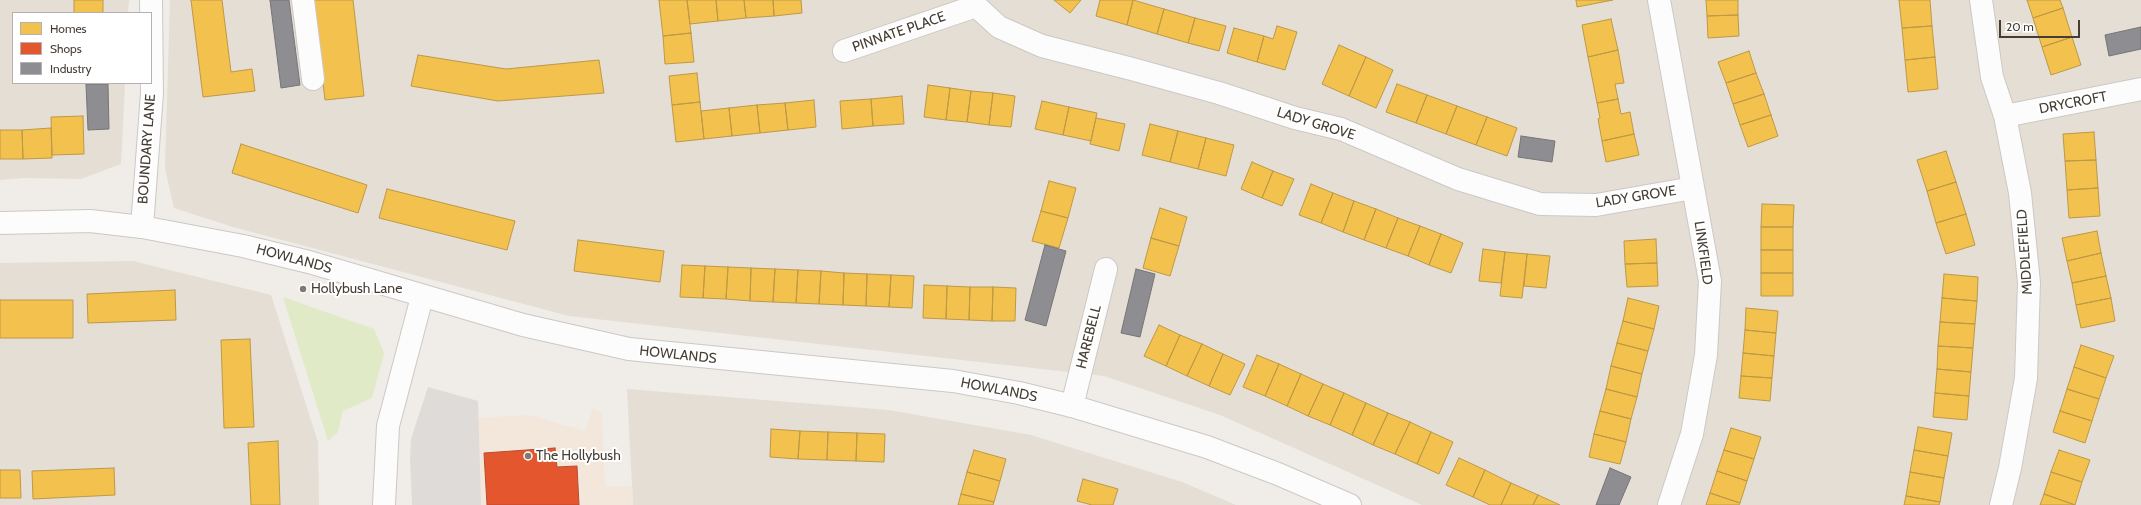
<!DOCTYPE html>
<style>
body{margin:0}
#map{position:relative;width:2141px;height:505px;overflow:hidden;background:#f0ece8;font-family:Cabin,sans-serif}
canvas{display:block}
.legend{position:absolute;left:12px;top:12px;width:140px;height:72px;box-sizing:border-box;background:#fff;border:1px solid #b5b1ae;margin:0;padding:5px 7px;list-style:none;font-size:12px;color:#453d34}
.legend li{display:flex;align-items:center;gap:8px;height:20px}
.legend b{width:20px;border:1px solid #b5b1ae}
.scale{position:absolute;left:1999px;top:20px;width:81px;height:18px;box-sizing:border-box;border:2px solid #453d34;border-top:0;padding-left:5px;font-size:12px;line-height:14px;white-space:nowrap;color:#453d34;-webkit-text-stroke:3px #fff;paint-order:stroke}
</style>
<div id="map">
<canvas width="2141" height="505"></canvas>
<ul class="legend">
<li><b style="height:11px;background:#f2c14e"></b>Homes</li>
<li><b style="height:11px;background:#e4572e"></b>Shops</li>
<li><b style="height:11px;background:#8d8d92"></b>Industry</li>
</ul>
<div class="scale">20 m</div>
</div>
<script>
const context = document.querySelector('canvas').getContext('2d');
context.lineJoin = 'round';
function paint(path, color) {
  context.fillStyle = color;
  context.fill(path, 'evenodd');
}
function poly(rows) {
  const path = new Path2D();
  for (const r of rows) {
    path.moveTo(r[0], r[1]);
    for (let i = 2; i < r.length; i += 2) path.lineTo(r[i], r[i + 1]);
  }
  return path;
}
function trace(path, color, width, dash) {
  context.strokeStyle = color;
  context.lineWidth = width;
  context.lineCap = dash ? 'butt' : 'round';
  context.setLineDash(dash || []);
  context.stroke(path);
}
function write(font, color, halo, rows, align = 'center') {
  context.font = font + ' Cabin,sans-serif';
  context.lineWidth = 4;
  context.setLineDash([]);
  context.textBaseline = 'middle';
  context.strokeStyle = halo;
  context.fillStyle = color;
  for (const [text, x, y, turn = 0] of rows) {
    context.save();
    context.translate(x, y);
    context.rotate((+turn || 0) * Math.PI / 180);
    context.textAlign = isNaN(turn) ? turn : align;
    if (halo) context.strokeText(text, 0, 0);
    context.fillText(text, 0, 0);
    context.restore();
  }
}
paint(poly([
 [0,0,129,0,128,13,13,13,13,83,125,83,121,164,81,179,24,178,0,180],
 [170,0,2141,0,2141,505,1422,505,1220,415,1104,376,569,316,233,227,174,208,165,168],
 [133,261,271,295,318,442,319,505,0,505,0,263],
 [627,389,889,410,1031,435,1182,482,1236,505,633,505]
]), '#e4ded5');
paint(poly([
 [593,408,602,414,605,487,632,486,633,505,481,505,477,418,529,415,585,431]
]), '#f3e6da');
paint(poly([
 [283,297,374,329,384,353,372,398,343,411,338,432,328,441]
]), '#e0eac7');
paint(poly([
 [428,387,478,401,481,505,412,505,410,458,411,439]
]), '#dfdbd8');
const homes = poly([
 [74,0,103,0,103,13,74,13,74,0],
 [191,0,222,0,231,72,252,69,255,91,203,97,191,0],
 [313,0,353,0,364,96,325,100,313,0],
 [659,0,687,0,691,33,663,36,659,0],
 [687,0,716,0,718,21,690,24,687,0],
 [716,0,744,0,746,18,718,21,716,0],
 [744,0,773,0,774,16,746,18,744,0],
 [773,0,801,0,802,13,774,16,773,0],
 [1054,0,1081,0,1070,13,1054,0],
 [1100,0,1133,0,1127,25,1096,16,1100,0],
 [1133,0,1164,9,1157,34,1127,25,1133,0],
 [1576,0,1613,0,1577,7,1576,0],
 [1706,0,1738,0,1738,15,1707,16,1706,0],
 [1899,0,1930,0,1932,26,1902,28,1899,0],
 [2027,0,2060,0,2063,8,2033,18,2027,0],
 [2063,8,2072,37,2042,47,2033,18,2063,8],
 [1164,9,1195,18,1188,43,1157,34,1164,9],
 [1738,15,1739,36,1708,38,1707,16,1738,15],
 [1195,18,1226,26,1219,51,1188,43,1195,18],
 [1611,19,1618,50,1588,57,1582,25,1611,19],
 [1277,26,1297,32,1285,70,1257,62,1264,36,1273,39,1277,26],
 [1932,26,1935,57,1905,60,1902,28,1932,26],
 [1234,28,1264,36,1257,62,1227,53,1234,28],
 [691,33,694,62,665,64,663,36,691,33],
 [2072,37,2081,65,2051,75,2042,47,2072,37],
 [1339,45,1366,57,1349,96,1322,84,1339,45],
 [1618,50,1624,83,1615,84,1618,99,1597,103,1588,57,1618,50],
 [1749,51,1756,73,1726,83,1718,62,1749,51],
 [418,55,506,69,599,60,604,93,498,101,411,86,418,55],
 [1366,57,1393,70,1376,108,1349,96,1366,57],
 [1935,57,1938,89,1908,92,1905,60,1935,57],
 [697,73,700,102,672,105,669,76,697,73],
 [1756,73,1764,94,1733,104,1726,83,1756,73],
 [1397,84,1427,95,1416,123,1386,112,1397,84],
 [928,85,950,88,946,120,924,117,928,85],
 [950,88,971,91,967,122,946,120,950,88],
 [971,91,993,93,989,125,967,122,971,91],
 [993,93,1015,96,1011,127,989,125,993,93],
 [1764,94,1771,115,1740,125,1733,104,1764,94],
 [1427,95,1457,106,1446,134,1416,123,1427,95],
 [902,96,904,124,873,126,871,99,902,96],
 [871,99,873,126,842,129,840,101,871,99],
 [1618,99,1621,114,1630,112,1634,134,1602,141,1598,119,1600,118,1597,103,1618,99],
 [814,100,816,127,788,130,785,103,814,100],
 [1042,101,1069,107,1063,135,1035,129,1042,101],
 [700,102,704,139,676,142,672,105,700,102],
 [785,103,788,130,760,133,757,105,785,103],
 [757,105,760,133,732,136,729,108,757,105],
 [1457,106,1487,117,1476,145,1446,134,1457,106],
 [1069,107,1097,113,1091,141,1063,135,1069,107],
 [729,108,732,136,704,139,701,111,729,108],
 [1771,115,1778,136,1748,147,1740,125,1771,115],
 [83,116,84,154,52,155,51,117,83,116],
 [1487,117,1517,128,1507,156,1476,145,1487,117],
 [1096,118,1125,124,1119,151,1090,144,1096,118],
 [1150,124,1178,131,1170,162,1142,155,1150,124],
 [51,128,52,158,23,159,22,130,51,128],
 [0,130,22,130,23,159,0,159,0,130],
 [1178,131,1206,138,1198,169,1170,162,1178,131],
 [2094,132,2096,160,2065,161,2063,134,2094,132],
 [1634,134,1639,155,1606,162,1602,141,1634,134],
 [1206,138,1234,145,1226,176,1198,169,1206,138],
 [241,144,367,185,358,213,232,173,241,144],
 [1946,151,1956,182,1927,191,1917,160,1946,151],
 [2096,160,2098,188,2067,190,2065,161,2096,160],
 [1252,162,1273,171,1262,198,1241,189,1252,162],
 [1273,171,1294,179,1282,206,1262,198,1273,171],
 [1049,181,1076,188,1068,218,1041,211,1049,181],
 [1956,182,1966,214,1936,223,1927,191,1956,182],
 [1311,184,1333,193,1321,223,1299,215,1311,184],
 [2098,188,2100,216,2069,218,2067,190,2098,188],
 [387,189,515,221,507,250,379,218,387,189],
 [1333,193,1354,201,1343,232,1321,223,1333,193],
 [1354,201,1376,209,1364,240,1343,232,1354,201],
 [1762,204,1794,205,1793,227,1761,227,1762,204],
 [1160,208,1187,217,1179,246,1151,238,1160,208],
 [1376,209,1398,218,1386,248,1364,240,1376,209],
 [1041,211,1068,218,1059,248,1032,241,1041,211],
 [1966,214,1975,245,1946,254,1936,223,1966,214],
 [1398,218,1420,226,1408,256,1386,248,1398,218],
 [1420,226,1441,234,1429,265,1408,256,1420,226],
 [1761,227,1793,227,1793,250,1761,250,1761,227],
 [2097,231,2101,253,2067,261,2062,238,2097,231],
 [1441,234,1463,243,1451,273,1429,265,1441,234],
 [1151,238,1179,246,1170,276,1143,268,1151,238],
 [1656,239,1657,263,1625,264,1624,241,1656,239],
 [578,240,664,251,660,282,574,271,578,240],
 [1483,249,1505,252,1501,283,1479,281,1483,249],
 [1761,250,1793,250,1793,273,1761,273,1761,250],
 [1505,252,1527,254,1522,298,1500,296,1505,252],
 [2101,253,2106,276,2072,283,2067,261,2101,253],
 [1527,254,1550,256,1546,288,1524,286,1527,254],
 [1657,263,1658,286,1627,287,1625,264,1657,263],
 [682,265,705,266,703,298,680,297,682,265],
 [705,266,728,267,726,299,703,298,705,266],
 [728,267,751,268,750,301,726,299,728,267],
 [751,268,775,269,773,302,750,301,751,268],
 [775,269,798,270,796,303,773,302,775,269],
 [798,270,821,271,819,304,796,303,798,270],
 [821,271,844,273,843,305,819,304,821,271],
 [844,273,867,274,866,306,843,305,844,273],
 [1761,273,1793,273,1793,296,1761,296,1761,273],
 [867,274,891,275,889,307,866,306,867,274],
 [1944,274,1978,277,1977,301,1942,298,1944,274],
 [891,275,914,276,912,308,889,307,891,275],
 [2106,276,2111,298,2076,305,2072,283,2106,276],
 [924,285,947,286,946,319,923,318,924,285],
 [947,286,970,287,969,320,946,319,947,286],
 [970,287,993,287,992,321,969,320,970,287],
 [993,287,1016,288,1015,321,992,321,993,287],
 [175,290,176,320,88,323,87,294,175,290],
 [1628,298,1659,306,1654,329,1623,321,1628,298],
 [1942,298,1977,301,1975,324,1940,322,1942,298],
 [2111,298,2115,321,2081,328,2076,305,2111,298],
 [0,300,73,300,73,338,0,338,0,300],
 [1746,308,1778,311,1776,333,1745,330,1746,308],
 [1623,321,1654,329,1648,351,1617,343,1623,321],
 [1940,322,1975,324,1973,348,1938,346,1940,322],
 [1159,325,1180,335,1166,366,1144,356,1159,325],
 [1745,330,1776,333,1774,356,1743,353,1745,330],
 [1180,335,1202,344,1187,376,1166,366,1180,335],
 [250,339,254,427,224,428,221,340,250,339],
 [1617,343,1648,351,1642,374,1611,366,1617,343],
 [1202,344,1223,354,1209,386,1187,376,1202,344],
 [2081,345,2114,356,2106,378,2074,367,2081,345],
 [1938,346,1973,348,1971,372,1937,369,1938,346],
 [1743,353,1774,356,1772,378,1741,376,1743,353],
 [1223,354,1245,364,1230,395,1209,386,1223,354],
 [1257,355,1279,364,1265,396,1243,387,1257,355],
 [1279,364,1301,374,1287,406,1265,396,1279,364],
 [1611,366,1642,374,1637,397,1606,389,1611,366],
 [2074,367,2106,378,2099,399,2067,389,2074,367],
 [1937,369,1971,372,1969,396,1935,393,1937,369],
 [1301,374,1323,384,1308,416,1287,406,1301,374],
 [1741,376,1772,378,1770,401,1739,398,1741,376],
 [1323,384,1344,393,1330,425,1308,416,1323,384],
 [1606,389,1637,397,1631,419,1600,411,1606,389],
 [2067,389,2099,399,2092,421,2060,411,2067,389],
 [1344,393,1366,403,1352,435,1330,425,1344,393],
 [1935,393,1969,396,1967,420,1933,417,1935,393],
 [1366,403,1388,413,1373,445,1352,435,1366,403],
 [1600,411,1631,419,1626,442,1594,434,1600,411],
 [2060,411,2092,421,2085,443,2053,432,2060,411],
 [1388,413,1410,422,1395,454,1373,445,1388,413],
 [1410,422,1431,432,1417,464,1395,454,1410,422],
 [1918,427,1952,433,1948,456,1914,450,1918,427],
 [1731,428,1761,437,1754,459,1724,450,1731,428],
 [771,429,800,431,798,459,770,457,771,429],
 [800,431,828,432,827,460,798,459,800,431],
 [828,432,857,433,856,461,827,460,828,432],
 [1431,432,1453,442,1439,474,1417,464,1431,432],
 [857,433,885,434,884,462,856,461,857,433],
 [1594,434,1626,442,1620,464,1589,457,1594,434],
 [278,441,280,505,251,505,248,443,278,441],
 [974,450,1006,459,1000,481,967,472,974,450],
 [1724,450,1754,459,1747,481,1717,471,1724,450],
 [1914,450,1948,456,1944,478,1910,472,1914,450],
 [2059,450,2090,460,2082,482,2051,472,2059,450],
 [1459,458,1485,470,1473,497,1446,485,1459,458],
 [114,468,115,495,33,499,32,471,114,468],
 [0,470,20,470,21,498,0,498,0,470],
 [1485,470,1511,483,1501,505,1490,505,1473,497,1485,470],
 [1717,471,1747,481,1740,503,1710,493,1717,471],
 [967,472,1000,481,994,502,961,494,967,472],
 [1910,472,1944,478,1940,502,1906,496,1910,472],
 [2051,472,2082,482,2075,505,2044,494,2051,472],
 [1083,479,1118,489,1113,505,1092,505,1077,501,1083,479],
 [1511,483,1538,495,1533,505,1501,505,1511,483],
 [1710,493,1740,503,1739,505,1706,505,1710,493],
 [961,494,994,502,993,505,958,505,961,494],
 [2044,494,2075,505,2040,505,2044,494],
 [1538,495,1560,505,1533,505,1538,495],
 [1906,496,1940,502,1939,505,1904,505,1906,496]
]);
paint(homes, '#f2c14e');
trace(homes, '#be9946', 1);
const shops = poly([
 [555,448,557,467,577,466,579,505,487,505,484,453,555,448]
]);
paint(shops, '#e4572e');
trace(shops, '#b44f30', 1);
const industry = poly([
 [270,0,289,0,300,85,281,88,270,0],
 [2141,27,2141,49,2109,56,2105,35,2141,27],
 [86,84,108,84,109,129,88,130,86,84],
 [1521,136,1555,141,1552,162,1518,157,1521,136],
 [1045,245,1066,251,1046,326,1025,320,1045,245],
 [1136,269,1155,274,1140,337,1121,333,1136,269],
 [1610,468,1631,477,1619,505,1596,505,1610,468]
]);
paint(industry, '#8d8d92');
trace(industry, '#777576', 1);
const minor = poly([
 [303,0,313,79],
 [974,0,976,6,999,27,1042,46,1132,69,1219,93,1295,118,1341,129,1458,179,1540,204,1596,205,1693,188],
 [1659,0,1710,281,1706,355,1692,434,1669,505],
 [1981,0,1992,77,2005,116,2020,193,2029,283,2026,378,2010,468,2001,505],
 [844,51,976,6],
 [2005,116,2141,89],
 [142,227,152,93,151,0],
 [1072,406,1106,269]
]);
const tertiary = poly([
 [0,223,90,221,142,227,243,246,309,262,523,325,629,349,953,381,1019,393,1072,406,1207,447,1278,474,1350,505],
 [384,505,388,426,422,297]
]);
trace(minor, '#ccc8c4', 24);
trace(tertiary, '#ccc8c4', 24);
trace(minor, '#fdfcfc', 22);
trace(tertiary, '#fdfcfc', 22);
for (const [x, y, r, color] of [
 [303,289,4,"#817a73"],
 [528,456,4,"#817a73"]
]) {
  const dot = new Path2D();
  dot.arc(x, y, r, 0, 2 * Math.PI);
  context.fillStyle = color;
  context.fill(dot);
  trace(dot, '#fff', 1.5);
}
write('14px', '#453d34', '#fff', [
 ["PINNATE PLACE",899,32,-19],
 ["DRYCROFT",2073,103,-11],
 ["LADY GROVE",1316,124,17],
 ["BOUNDARY LANE",147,149,-86],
 ["LADY GROVE",1636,197,-9],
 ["MIDDLEFIELD",2025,252,-94],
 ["LINKFIELD",1703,253,82],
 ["HOWLANDS",294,259,15],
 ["HAREBELL",1089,337,-76],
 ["HOWLANDS",678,355,6],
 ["HOWLANDS",999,390,11]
]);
write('14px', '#453d34', '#fff', [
 ["Hollybush Lane",311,289],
 ["The Hollybush",536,456]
], 'left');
</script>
